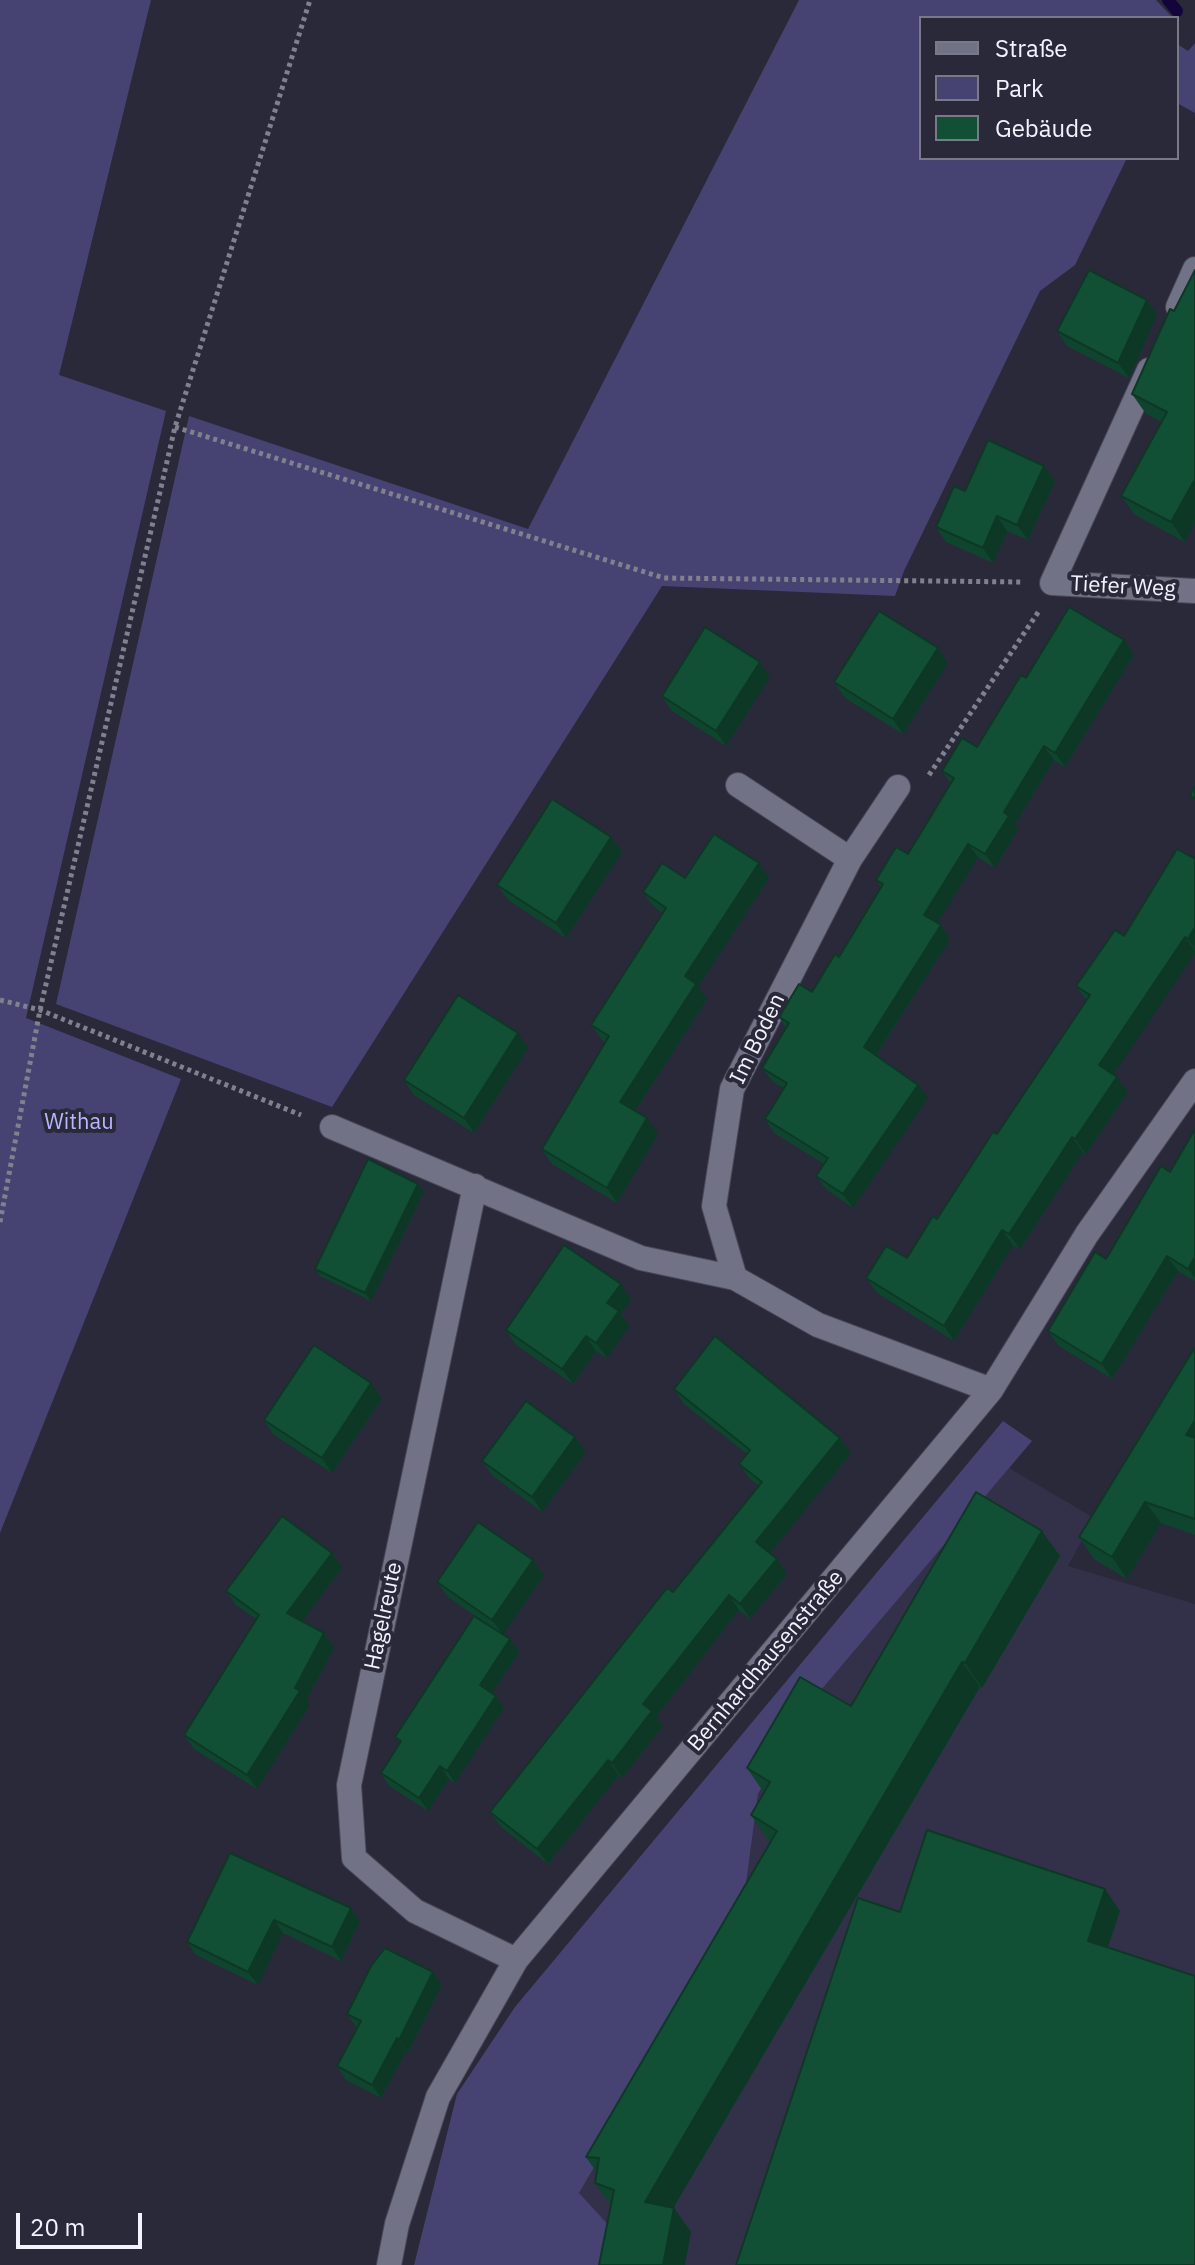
<!DOCTYPE html>
<meta charset="utf-8">
<style>
body{margin:0}
#map{position:relative;width:1195px;height:2265px;overflow:hidden;background:#29293a;font-family:"IBM Plex Sans",sans-serif}
canvas{display:block}
.legend{position:absolute;left:919px;top:16px;width:260px;height:144px;box-sizing:border-box;background:#29293a;border:2px solid #797a88;margin:0;padding:10px 14px;list-style:none;font-size:24px;color:#f2f3fe}
.legend li{display:flex;align-items:center;gap:16px;height:40px}
.legend b{width:40px;border:2px solid #797a88}
.scale{position:absolute;left:16px;top:2213px;width:126px;height:36px;box-sizing:border-box;border:4px solid #f2f3fe;border-top:0;padding-left:10px;font-size:24px;line-height:28px;white-space:nowrap;color:#f2f3fe;-webkit-text-stroke:6px #29293a;paint-order:stroke}
</style>
<div id="map">
<canvas width="1195" height="2265"></canvas>
<ul class="legend">
<li><b style="height:10px;background:#717286"></b>Straße</li>
<li><b style="height:22px;background:#464373"></b>Park</li>
<li><b style="height:22px;background:#125035"></b>Gebäude</li>
</ul>
<div class="scale">20 m</div>
</div>
<script>
const context = document.querySelector('canvas').getContext('2d');
context.lineJoin = 'round';
function paint(path, color) {
  context.fillStyle = color;
  context.fill(path, 'evenodd');
}
function poly(rows) {
  const path = new Path2D();
  for (const r of rows) {
    path.moveTo(r[0], r[1]);
    for (let i = 2; i < r.length; i += 2) path.lineTo(r[i], r[i + 1]);
  }
  return path;
}
function trace(path, color, width, dash) {
  context.strokeStyle = color;
  context.lineWidth = width;
  context.lineCap = dash ? 'butt' : 'round';
  context.setLineDash(dash || []);
  context.stroke(path);
}
function write(font, color, halo, rows, align = 'center') {
  context.font = font + ' "IBM Plex Sans",sans-serif';
  context.lineWidth = 8;
  context.setLineDash([]);
  context.textBaseline = 'middle';
  context.strokeStyle = halo;
  context.fillStyle = color;
  for (const [text, x, y, turn = 0] of rows) {
    context.save();
    context.translate(x, y);
    context.rotate((+turn || 0) * Math.PI / 180);
    context.textAlign = isNaN(turn) ? turn : align;
    if (halo) context.strokeText(text, 0, 0);
    context.fillText(text, 0, 0);
    context.restore();
  }
}
paint(poly([
 [1009,1468,1094,1518,1068,1566,1195,1604,1195,2265,606,2265,579,2193,742,1914,758,1795,816,1696]
]), '#323149');
paint(poly([
 [0,0,151,0,59,375,166,411,26,1018,181,1079,0,1533],
 [799,0,1156,0,1173,18,921,18,921,158,1127,158,1075,265,1040,291,904,571,895,596,662,586,332,1107,56,1004,189,416,528,529],
 [1195,43,1195,113,1177,103,1177,44,1188,51],
 [1003,1421,1032,1441,816,1696,758,1794,742,1914,579,2193,613,2230,606,2265,414,2265,457,2094,515,2007]
]), '#464373');
trace(poly([
 [1168,0,1177,11]
]), '#13043c', 12);
const minor = poly([
 [1178,307,1195,269],
 [1149,370,1052,583,1195,591],
 [738,785,850,859],
 [332,1127,641,1258,735,1278,818,1325,991,1390],
 [475,1186,349,1785,354,1858,415,1911,516,1960],
 [735,1278,714,1206,732,1089,850,859,898,787],
 [389,2265,397,2224,438,2097,516,1960,991,1390,1087,1234,1195,1081]
]);
trace(minor, '#484756', 26);
trace(poly([
 [175,427,664,578,1021,582],
 [929,775,1039,611],
 [0,1000,40,1010,301,1115],
 [0,1222,40,1010,175,427,310,0]
]), '#80818f', 5, [4, 4]);
trace(minor, '#717286', 24);
paint(poly([
 [1147,300,1157,315,1129,378,1067,346,1057,331],
 [1170,309,1185,542,1135,515,1121,496,1162,422,1146,414,1132,394],
 [1044,466,1055,481,1028,540,1007,531,993,563,946,542,936,527,965,491],
 [938,648,948,663,903,734,845,698,834,682],
 [1134,654,1065,767,1054,760,1015,824,1018,829,995,868,978,857,937,923,950,939,876,1056,928,1098,853,1208,826,1189,816,1176,824,1164,774,1133,765,1119,783,1088,772,1081,762,1068,786,1028,779,1017,812,992,839,957,881,887,876,880,908,854,951,784,942,771,977,747,1026,678],
 [760,662,770,677,726,746,672,711,662,696],
 [611,837,622,852,566,938,508,900,497,885],
 [1195,859,1195,953,1113,1074,1128,1092,1086,1154,1083,1152,1020,1249,1013,1245,954,1341,877,1293,866,1278,907,1258,937,1219,997,1134,1086,1000,1076,986],
 [685,878,769,878,698,987,707,999,635,1111,658,1134,617,1203,552,1164,542,1149,605,1042,602,1040,591,1025,663,913,654,907,643,892],
 [528,1048,474,1133,414,1095,404,1080],
 [1195,1129,1195,1281,1178,1271,1112,1379,1059,1346,1048,1331,1106,1259,1170,1172],
 [424,1192,371,1301,320,1276,315,1269],
 [631,1299,621,1314,629,1326,607,1358,596,1351,573,1384,516,1345,506,1330],
 [1195,1347,1195,1535,1161,1523,1127,1579,1094,1559,1079,1537],
 [674,1389,851,1453,770,1553,777,1559,787,1574,750,1619,739,1610,656,1717,663,1726,622,1778,619,1775,548,1864,501,1827,490,1812,759,1486,750,1479,739,1464,747,1454,684,1404],
 [382,1398,332,1473,274,1435,264,1420],
 [586,1452,542,1512,493,1476,482,1461],
 [332,1553,342,1568,302,1621,324,1633,334,1648,306,1700,310,1705,257,1789,194,1749,184,1735,256,1619,236,1605,226,1591],
 [1060,1556,982,1688,980,1687,673,2208,691,2232,611,2206,595,2183,597,2173,586,2157,771,1841,768,1840,751,1815,764,1793,747,1768,851,1706],
 [533,1560,544,1575,503,1634,510,1639,519,1652,492,1693,496,1696,504,1708,455,1783,449,1779,428,1811,389,1786,381,1773,400,1743,395,1737,485,1623,448,1597,437,1582],
 [230,1853,360,1921,341,1961,283,1933,258,1985,196,1955,187,1942],
 [433,1972,442,1985,408,2053,406,2051,381,2098,346,2080,337,2066,357,2028,347,2014]
]), '#0f452e');
paint(poly([
 [1147,300,1157,315,1129,378,1118,363],
 [1044,466,1055,481,1028,540,1017,525],
 [1195,479,1195,524,1185,542,1171,522],
 [997,516,1007,531,993,563,983,548],
 [1124,640,1134,654,1065,767,1055,753],
 [938,648,948,663,903,734,893,719],
 [760,662,770,677,726,746,716,731],
 [1044,746,1054,760,1015,824,1018,829,995,868,985,854,1004,812],
 [611,837,622,852,566,938,556,923],
 [968,844,978,857,934,929,924,915],
 [759,863,769,878,698,987,707,999,631,1117,620,1102,685,976],
 [941,925,950,939,873,1060,864,1047],
 [1195,927,1195,949,1188,939],
 [1185,937,1195,951,1195,953,1110,1080,1099,1065],
 [518,1033,528,1048,474,1133,464,1118],
 [1117,1077,1128,1092,1086,1154,1075,1139],
 [918,1085,928,1098,853,1208,843,1194],
 [647,1118,658,1134,617,1203,607,1188],
 [1072,1137,1083,1152,1020,1249,1009,1234],
 [418,1184,424,1192,371,1301,365,1293],
 [1002,1230,1013,1245,954,1341,944,1326],
 [1167,1256,1178,1271,1112,1379,1102,1364],
 [1195,1257,1195,1278,1188,1269],
 [621,1284,631,1299,621,1314,629,1326,607,1358,596,1343,607,1303],
 [586,1336,596,1351,573,1384,562,1369],
 [371,1383,382,1398,332,1473,322,1458],
 [1195,1420,1195,1448,1186,1435],
 [575,1437,586,1452,542,1512,532,1497],
 [840,1438,851,1453,767,1557,756,1542],
 [1145,1502,1161,1523,1127,1579,1112,1557],
 [1042,1531,1060,1556,982,1688,965,1663],
 [332,1553,342,1568,297,1628,287,1613],
 [777,1559,787,1574,750,1619,740,1604],
 [533,1560,544,1575,503,1635,492,1620],
 [729,1595,739,1610,656,1717,663,1726,622,1778,612,1763,643,1704],
 [324,1633,334,1648,306,1700,310,1705,257,1789,247,1775],
 [510,1639,519,1652,489,1698,480,1685],
 [962,1662,980,1687,662,2227,645,2202],
 [496,1696,504,1708,455,1783,447,1771],
 [608,1760,619,1775,548,1864,537,1849],
 [440,1766,449,1779,428,1811,419,1798],
 [1105,1889,1120,1911,1103,1962,1088,1941],
 [351,1908,360,1921,341,1961,332,1947],
 [274,1920,283,1933,258,1985,248,1972],
 [433,1972,442,1985,408,2053,399,2040],
 [397,2038,406,2051,381,2098,372,2085],
 [674,2208,691,2232,685,2265,663,2265]
]), '#0d3825');
const building = poly([
 [1089,270,1147,300,1118,363,1057,331,1089,270],
 [1195,270,1195,479,1171,522,1121,496,1167,412,1132,394,1170,309,1174,311,1195,270],
 [988,440,1044,466,1017,525,997,516,983,548,936,527,954,486,965,491,988,440],
 [1069,607,1124,640,1055,753,1044,746,1004,812,1009,816,985,854,968,844,924,915,941,925,864,1047,918,1085,843,1194,816,1176,828,1158,765,1119,787,1083,762,1068,789,1023,779,1017,799,984,812,992,835,954,839,957,883,884,876,880,896,847,908,854,954,778,942,771,962,738,977,747,1021,675,1026,678,1069,607],
 [879,611,938,648,893,719,834,682,879,611],
 [705,627,760,662,716,731,662,696,705,627],
 [1195,785,1195,798,1190,796,1195,785],
 [552,799,611,837,556,923,497,885,552,799],
 [714,834,759,863,685,976,696,984,620,1102,647,1118,607,1188,542,1149,609,1036,591,1025,666,908,643,892,662,863,685,878,714,834],
 [1177,849,1195,859,1195,927,1188,939,1185,937,1099,1065,1117,1077,1075,1139,1072,1137,1009,1234,1002,1230,944,1326,866,1278,886,1246,907,1258,933,1216,937,1219,993,1132,997,1134,1090,995,1076,986,1115,930,1124,936,1177,849],
 [458,995,518,1033,464,1118,404,1080,458,995],
 [1195,1129,1195,1257,1188,1269,1167,1256,1102,1364,1048,1331,1095,1252,1106,1259,1161,1166,1170,1172,1195,1129],
 [368,1159,418,1184,365,1293,315,1269,368,1159],
 [564,1245,621,1284,607,1303,619,1311,596,1343,586,1336,562,1369,506,1330,564,1245],
 [715,1336,840,1438,756,1542,777,1559,740,1604,729,1595,643,1704,652,1711,612,1763,608,1760,537,1849,490,1812,667,1588,673,1592,762,1482,739,1464,750,1450,674,1389,715,1336],
 [314,1345,371,1383,322,1458,264,1420,314,1345],
 [1195,1347,1195,1420,1186,1435,1195,1438,1195,1519,1145,1502,1112,1557,1079,1537,1195,1347],
 [526,1401,575,1437,532,1497,482,1461,526,1401],
 [976,1492,1042,1531,965,1663,962,1662,645,2202,674,2208,663,2265,599,2265,614,2190,595,2183,599,2158,586,2157,777,1831,751,1815,770,1782,747,1768,800,1677,851,1706,976,1492],
 [282,1516,332,1553,287,1613,324,1633,295,1688,300,1691,247,1775,184,1735,259,1615,226,1591,282,1516],
 [478,1522,533,1560,492,1620,437,1582,478,1522],
 [474,1616,510,1639,480,1685,496,1696,447,1771,440,1766,419,1798,381,1773,401,1741,395,1737,474,1616],
 [927,1830,1105,1889,1088,1941,1195,1976,1195,2265,736,2265,858,1898,900,1912,927,1830],
 [230,1853,351,1908,332,1947,274,1920,248,1972,187,1942,230,1853],
 [385,1948,433,1972,399,2040,397,2038,372,2085,337,2066,361,2021,347,2014,371,1966,385,1948]
]);
paint(building, '#125035');
trace(building, '#0d3825', 2);
write('22px', '#f2f3fe', '#29293a', [
 ["Tiefer Weg",1123,587,3],
 ["Im Boden",758,1039,-64],
 ["Hagelreute",384,1616,-78],
 ["Bernhardhausenstraße",766,1661,-50]
]);
write('22px', '#b8b6ff', '#29293a', [
 ["Withau",79,1123]
]);
</script>
